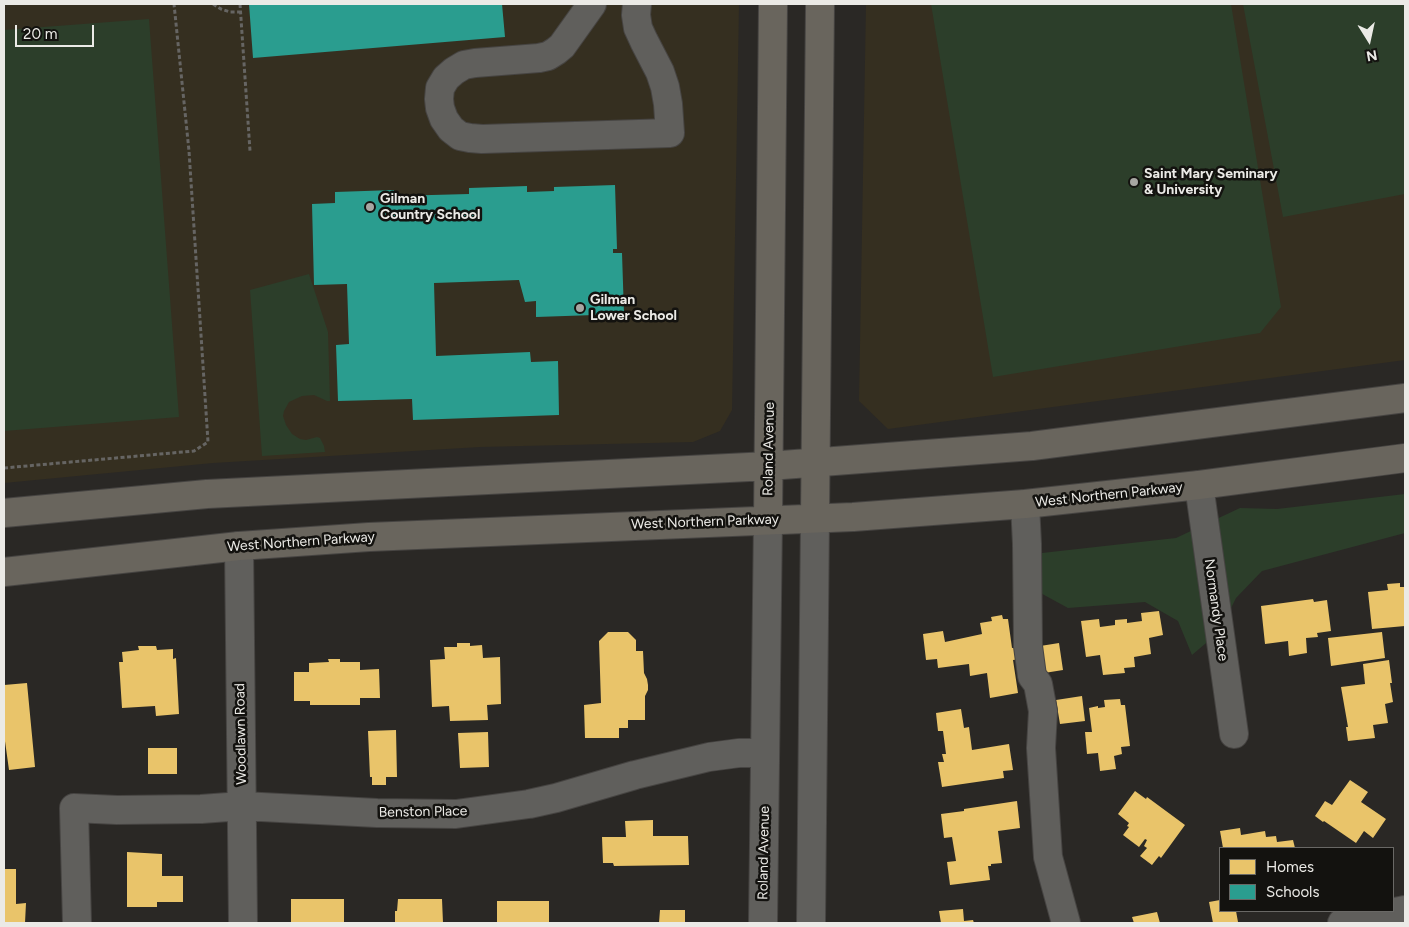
<!DOCTYPE html>
<style>
body{margin:0}
#map{position:relative;width:1409px;height:927px;overflow:hidden;background:#2a2825;font-family:Figtree,sans-serif}
canvas{display:block}
.frame{position:absolute;inset:0;border:5px solid #ebeae6;pointer-events:none}
.legend{position:absolute;left:1219px;top:847px;width:175px;height:65px;box-sizing:border-box;background:#13120f;border:1px solid #696865;margin:0;padding:6px 9px;list-style:none;font-size:15px;color:#ebeae6}
.legend li{display:flex;align-items:center;gap:10px;height:25px}
.legend b{width:25px;border:1px solid #696865}
.north{position:absolute;left:1344px;top:15px;width:50px;height:50px;-webkit-text-stroke:4px #13120f;paint-order:stroke;rotate:170deg;font-size:14px;font-weight:700;line-height:20px;text-align:center;color:#ebeae6}
.north::after{content:'';display:block;margin:auto;width:18px;height:22px;background:#ebeae6;clip-path:polygon(50% 0,100% 100%,50% 72%,0 100%)}
.scale{position:absolute;left:15px;top:25px;width:79px;height:22px;box-sizing:border-box;border:2px solid #ebeae6;border-top:0;padding-left:6px;font-size:15px;line-height:18px;white-space:nowrap;color:#ebeae6;-webkit-text-stroke:4px #13120f;paint-order:stroke}
</style>
<div id="map">
<canvas width="1409" height="927"></canvas>
<div class="frame"></div>
<ul class="legend">
<li><b style="height:14px;background:#e9c46a"></b>Homes</li>
<li><b style="height:14px;background:#2a9d8f"></b>Schools</li>
</ul>
<div class="north">N</div>
<div class="scale">20 m</div>
</div>
<script>
const context = document.querySelector('canvas').getContext('2d');
context.lineJoin = 'round';
function paint(path, color) {
  context.fillStyle = color;
  context.fill(path, 'evenodd');
}
function poly(rows) {
  const path = new Path2D();
  for (const r of rows) {
    path.moveTo(r[0], r[1]);
    for (let i = 2; i < r.length; i += 2) path.lineTo(r[i], r[i + 1]);
  }
  return path;
}
function trace(path, color, width, dash) {
  context.strokeStyle = color;
  context.lineWidth = width;
  context.lineCap = dash ? 'butt' : 'round';
  context.setLineDash(dash || []);
  context.stroke(path);
}
function write(font, color, halo, rows, align = 'center') {
  context.font = font + ' Figtree,sans-serif';
  context.lineWidth = 5;
  context.setLineDash([]);
  context.textBaseline = 'middle';
  context.strokeStyle = halo;
  context.fillStyle = color;
  for (const [text, x, y, turn = 0] of rows) {
    context.save();
    context.translate(x, y);
    context.rotate((+turn || 0) * Math.PI / 180);
    context.textAlign = isNaN(turn) ? turn : align;
    if (halo) context.strokeText(text, 0, 0);
    context.fillText(text, 0, 0);
    context.restore();
  }
}
paint(poly([
 [4,4,739,4,732,410,720,431,693,442,480,447,213,463,4,483],
 [866,4,1405,4,1405,360,888,429,859,401]
]), '#352f20');
paint(poly([
 [931,4,1231,4,1281,307,1260,333,993,377],
 [1243,4,1405,4,1405,194,1283,217],
 [149,19,179,417,4,431,4,30],
 [309,274,328,332,330,401,327,401,314,395,302,396,289,402,284,411,283,416,286,425,292,434,300,439,306,440,317,437,320,438,324,446,325,452,262,456,250,290],
 [1405,494,1405,533,1262,571,1236,598,1219,632,1192,655,1178,621,1145,602,1068,608,1035,590,1033,554,1176,538,1240,508,1277,509]
]), '#2c3e2a');
paint(poly([
 [1400,583,1400,587,1405,587,1405,626,1372,629,1368,592,1388,590,1387,584],
 [1313,599,1314,602,1327,600,1331,631,1317,633,1318,637,1306,638,1307,653,1289,656,1288,641,1265,644,1261,606],
 [1159,611,1163,635,1149,638,1151,654,1134,657,1135,667,1124,668,1125,673,1103,675,1100,655,1086,657,1081,621,1099,619,1100,627,1115,625,1115,620,1127,619,1127,623,1142,621,1141,613],
 [1002,615,1003,619,1008,619,1012,648,1020,647,1021,659,1013,660,1018,693,990,698,987,673,970,676,969,664,938,668,937,659,926,660,923,634,943,631,945,642,982,634,980,623,992,621,991,617],
 [608,632,628,632,636,640,636,651,643,651,644,673,647,679,648,685,648,690,645,696,645,720,628,720,628,728,619,728,619,738,585,738,584,705,601,703,599,641],
 [1382,632,1385,658,1331,666,1328,638],
 [457,643,470,643,470,646,482,645,483,658,500,657,501,704,487,705,488,720,450,721,449,706,432,707,430,660,445,659,444,647,457,647],
 [1059,643,1063,670,1038,674,1034,647],
 [138,646,156,646,157,650,173,649,173,659,176,658,179,714,156,716,155,706,122,708,119,662,123,662,122,652,139,650],
 [328,659,340,659,340,662,360,662,360,670,379,669,380,698,360,698,360,705,310,705,310,701,294,701,294,672,309,672,309,663,329,662],
 [1389,660,1392,683,1390,683,1393,702,1385,704,1388,723,1373,725,1375,738,1348,741,1346,727,1348,727,1341,687,1365,684,1363,664],
 [27,683,35,767,9,770,4,734,4,685],
 [1082,696,1085,721,1060,724,1056,700],
 [1120,699,1121,705,1125,705,1130,746,1121,747,1122,754,1114,756,1116,769,1100,771,1098,753,1087,754,1085,732,1092,732,1089,708,1098,706,1098,708,1105,707,1104,700],
 [961,709,964,728,969,727,972,750,1009,744,1013,770,1003,771,1004,778,942,787,938,762,944,762,942,754,946,754,943,731,938,731,936,713],
 [396,730,397,777,386,777,386,785,372,785,372,777,370,777,368,731],
 [488,732,489,767,460,768,458,733],
 [148,748,177,748,177,774,148,774],
 [1350,780,1368,792,1361,802,1386,819,1373,838,1364,831,1356,843,1324,821,1323,822,1315,816,1325,801,1332,805],
 [1135,791,1146,799,1147,797,1185,825,1161,858,1159,856,1152,865,1140,856,1147,848,1144,846,1147,840,1145,839,1139,847,1123,835,1129,827,1127,826,1129,823,1118,814],
 [1017,801,1020,828,998,831,1002,863,991,864,991,866,988,866,990,880,950,885,947,862,956,861,952,837,944,838,941,814,964,811,964,809],
 [653,820,653,836,688,836,689,865,614,866,613,863,603,863,602,837,626,837,625,821],
 [1240,828,1241,835,1265,831,1266,837,1276,836,1277,842,1293,840,1295,848,1223,848,1220,831],
 [127,852,162,854,162,876,183,876,183,902,157,902,157,907,127,907],
 [4,869,16,869,16,904,26,903,25,923,4,923],
 [291,899,344,899,344,923,291,923],
 [398,899,442,899,443,923,395,923,395,911,397,911],
 [1220,900,1220,911,1236,911,1238,922,1213,923,1209,902],
 [497,901,549,901,549,923,497,923],
 [963,909,964,921,973,920,974,923,941,923,939,911],
 [660,910,685,910,685,923,659,923],
 [1157,912,1160,923,1134,923,1132,917]
]), '#e9c46a');
paint(poly([
 [249,4,502,4,505,37,253,58],
 [615,185,617,249,613,249,613,253,622,253,624,314,536,317,536,301,525,302,519,280,434,283,436,356,530,352,531,362,558,361,559,415,413,420,412,399,338,401,336,345,349,344,347,284,314,285,312,204,335,203,335,192,394,190,394,196,469,194,469,188,527,186,527,192,554,191,554,187]
]), '#2a9d8f');
const minor = poly([
 [592,4,562,46,556,51,548,56,539,58,475,63,464,65,454,71,446,78,440,88,439,99,440,108,444,119,451,129,460,136,470,138,482,139,670,133,668,104,665,87,660,72,644,41,638,28,636,15,637,4],
 [1199,485,1234,734],
 [1025,504,1027,544,1028,646,1032,676,1038,684,1043,711,1041,748,1048,857,1066,923],
 [239,546,243,923],
 [77,923,74,808,117,810,201,809,242,806,377,813,456,814,529,804,556,798,635,775,709,757,739,753,765,753],
 [763,923,768,520],
 [811,923,815,518],
 [1342,923,1405,910]
]);
const major = poly([
 [4,513,207,494,769,466,1032,446,1405,398],
 [815,518,820,4],
 [768,520,773,4],
 [4,572,239,546,369,537,853,517,1025,504,1199,485,1405,458]
]);
trace(minor, '#464442', 30);
trace(major, '#464442', 30);
trace(poly([
 [213,4,221,9,230,12,240,12],
 [240,4,250,151],
 [4,468,194,451,208,442,189,151,174,4]
]), '#666563', 3, [4, 2.5]);
trace(minor, '#605f5c', 28);
trace(major, '#69655d', 28);
for (const [x, y, r, color] of [
 [1134,182,5,"#a7a6a2"],
 [370,207,5,"#a7a6a2"],
 [580,308,5,"#a7a6a2"]
]) {
  const dot = new Path2D();
  dot.arc(x, y, r, 0, 2 * Math.PI);
  context.fillStyle = color;
  context.fill(dot);
  trace(dot, '#13120f', 2);
}
write('bold 14px', '#ebeae6', '#13120f', [
 ["Saint Mary Seminary",1144,174],
 ["& University",1144,190],
 ["Gilman",380,199],
 ["Country School",380,215],
 ["Gilman",590,300],
 ["Lower School",590,316]
], 'left');
write('14px', '#ebeae6', '#13120f', [
 ["Roland Avenue",769,449,-89],
 ["West Northern Parkway",1109,495,-6],
 ["West Northern Parkway",705,522,-2],
 ["West Northern Parkway",301,542,-4],
 ["Normandy Place",1216,610,82],
 ["Woodlawn Road",241,734,-91],
 ["Benston Place",423,812,-1],
 ["Roland Avenue",764,853,-89]
]);
</script>
